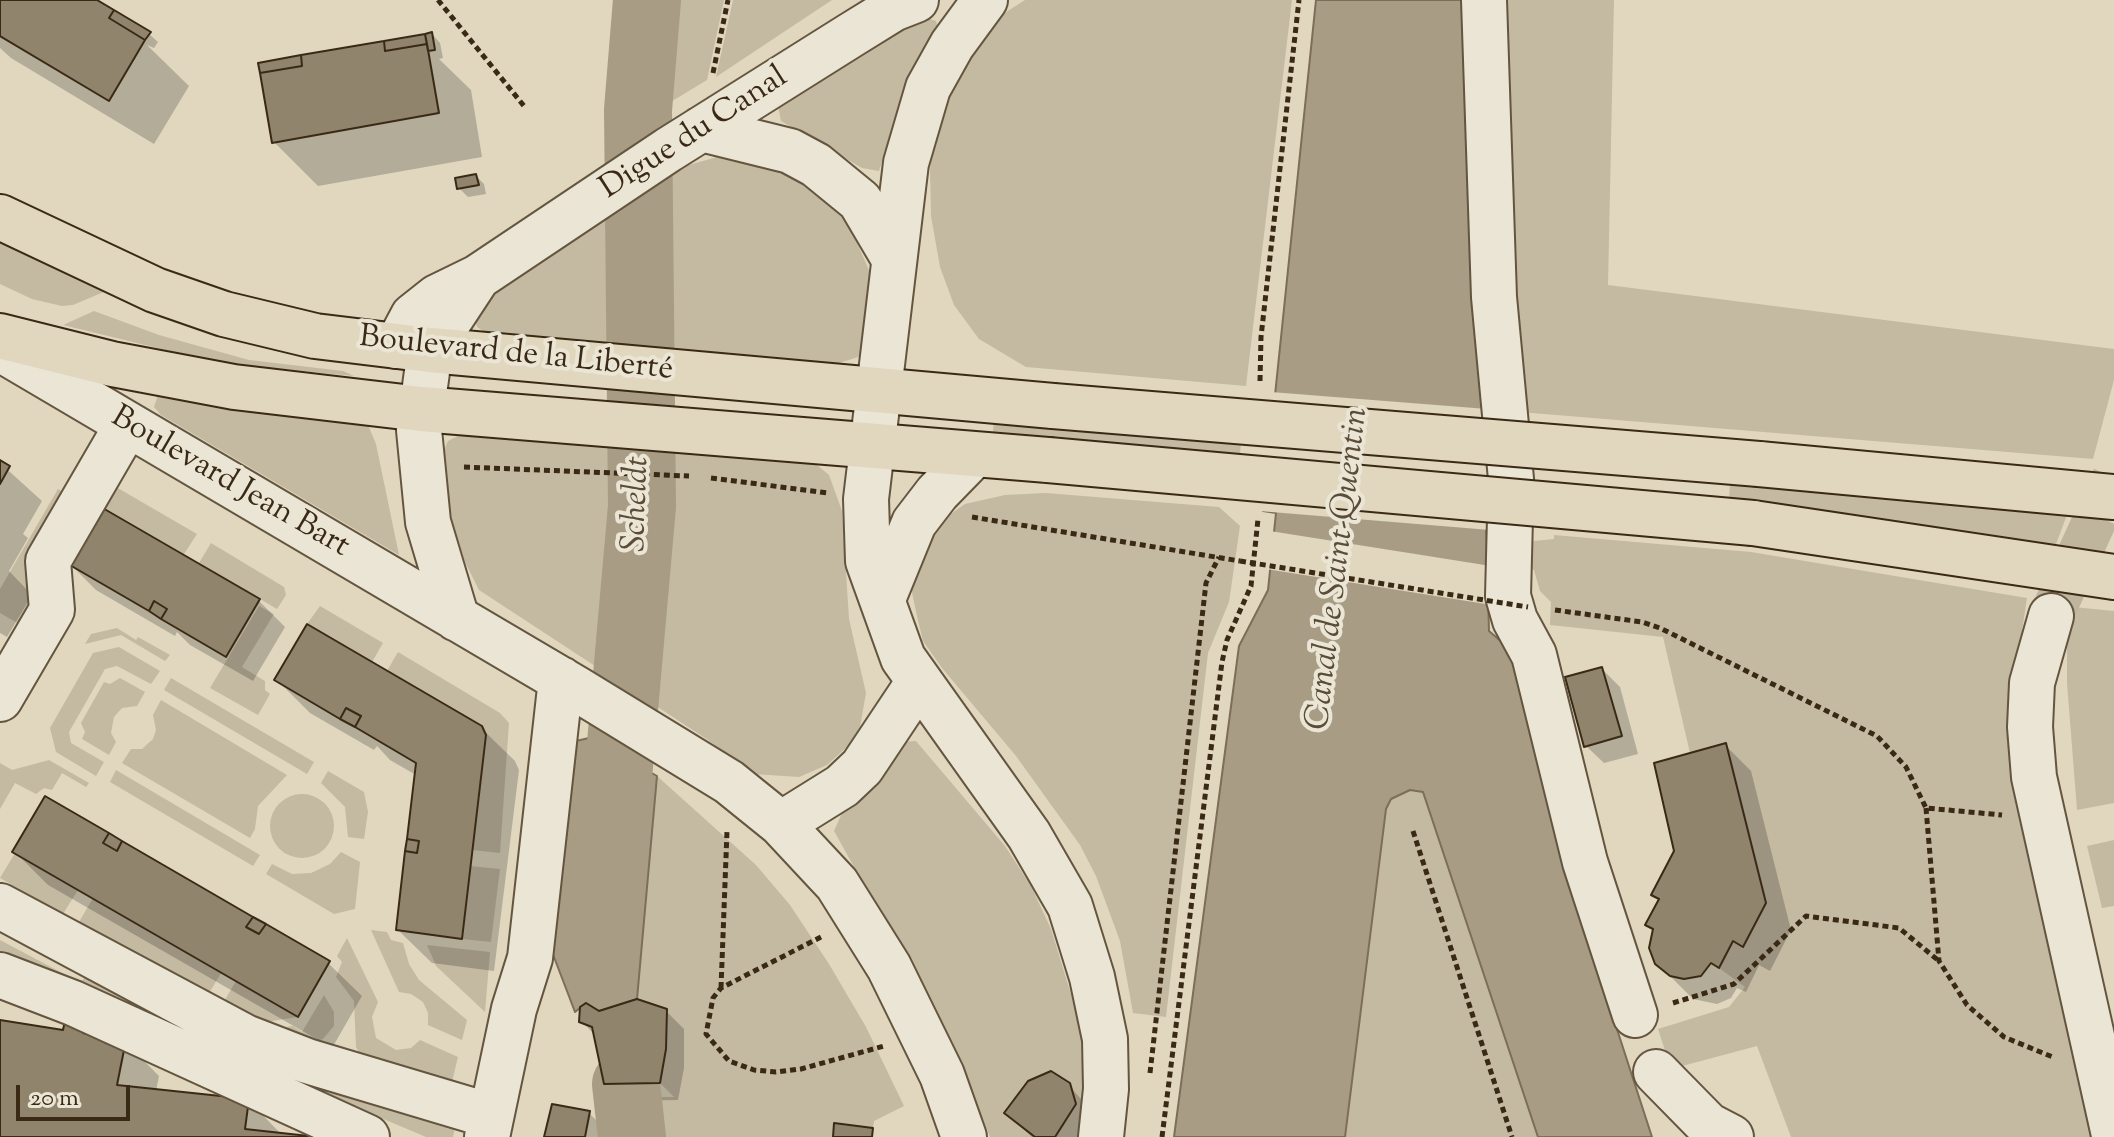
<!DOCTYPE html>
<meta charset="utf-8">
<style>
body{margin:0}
#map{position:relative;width:2114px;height:1137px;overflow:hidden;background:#e0d7be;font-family:"Sorts Mill Goudy",serif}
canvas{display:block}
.scale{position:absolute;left:16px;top:1085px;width:114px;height:36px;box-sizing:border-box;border:4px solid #3a2a15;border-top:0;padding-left:10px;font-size:24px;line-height:28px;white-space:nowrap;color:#3a2a15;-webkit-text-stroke:6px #ebe5d5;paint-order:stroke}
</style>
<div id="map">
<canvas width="2114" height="1137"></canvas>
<div class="scale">20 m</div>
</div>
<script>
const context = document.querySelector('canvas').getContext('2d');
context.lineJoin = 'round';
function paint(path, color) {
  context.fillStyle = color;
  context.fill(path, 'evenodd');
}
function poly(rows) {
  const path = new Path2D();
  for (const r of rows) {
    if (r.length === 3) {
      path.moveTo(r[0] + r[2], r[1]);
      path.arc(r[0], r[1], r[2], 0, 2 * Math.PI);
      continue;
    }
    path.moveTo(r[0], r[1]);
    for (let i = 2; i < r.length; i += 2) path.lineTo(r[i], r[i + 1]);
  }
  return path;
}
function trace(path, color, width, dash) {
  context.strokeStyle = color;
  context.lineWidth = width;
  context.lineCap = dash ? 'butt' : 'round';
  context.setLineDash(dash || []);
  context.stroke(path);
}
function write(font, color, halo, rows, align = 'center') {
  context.font = font + ' "Sorts Mill Goudy",serif';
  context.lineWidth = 8;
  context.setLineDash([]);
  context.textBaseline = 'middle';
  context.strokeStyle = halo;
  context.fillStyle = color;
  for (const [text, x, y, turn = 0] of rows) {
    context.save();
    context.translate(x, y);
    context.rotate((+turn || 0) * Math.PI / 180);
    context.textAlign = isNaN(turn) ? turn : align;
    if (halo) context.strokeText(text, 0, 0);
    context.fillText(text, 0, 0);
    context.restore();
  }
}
paint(poly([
 [672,0,724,0,707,80,659,109,670,46],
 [733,0,832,0,716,77],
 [1025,0,1292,0,1246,386,1026,367,979,339,954,305,940,267,931,216,930,170,935,129,947,91,992,21],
 [1472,0,1614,0,1608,285,2114,349,2114,380,2093,459,1483,409],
 [927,18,936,21,938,28,903,90,879,171,862,168,781,121,778,106,873,44],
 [717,157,736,158,793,174,824,195,848,222,871,275,865,350,858,357,836,364,670,349,668,171],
 [609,211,612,344,485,332,477,327,475,318,485,300,500,286],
 [0,232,106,291,73,305,62,306,32,299,0,284],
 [94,311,159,335,249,360,343,371,354,376,248,366,182,354,63,325],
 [158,395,366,420,376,444,399,555,161,415,154,407],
 [994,417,1241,440,1240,456,993,433],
 [492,432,802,459,817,465,829,475,842,511,849,619,866,693,860,727,849,745,827,765,799,777,753,774,708,740,479,590,465,562,448,509,443,452,448,441,458,436],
 [1730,482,2068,512,2055,547,1729,499],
 [116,487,197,534,184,554,105,508],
 [58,489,72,497,21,625,0,613,0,589],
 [1046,493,1219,507,1240,526,1229,602,1208,653,1166,1017,1133,1013,1120,941,1096,876,1080,845,1016,756,942,668,923,641,916,612,910,582,926,531,965,504,1005,495],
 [1554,535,1751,552,2027,598,2010,710,2102,1137,1791,1137,1757,1046,1671,1069,1658,1029,1729,1007,1745,987,1719,968,1733,941,1743,946,1766,903,1726,743,1690,753,1663,637,1550,625,1551,602,1540,591,1534,570,1528,566,1524,542,1554,539],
 [211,543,284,587,286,595,277,609,199,563],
 [259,606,274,614,242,667,265,681,265,690,270,694,258,715,210,688],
 [320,606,383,643,372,662,307,624],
 [2073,607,2114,611,2114,803,2077,810,2067,683,2067,641],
 [117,628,136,640,138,637,170,655,165,661,121,635,85,644,91,634],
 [119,647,160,671,151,684,117,666,105,669,69,732,71,743,104,762,96,776,56,752,50,728,93,653],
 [398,652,500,713,509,723,500,853,472,850,486,735,482,726,387,671],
 [120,678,145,692,137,706,122,708,114,717,111,733,116,742,109,755,82,739,85,732,81,723,104,682,110,684],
 [171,678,314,762,307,774,164,690],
 [161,700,287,775,258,806,255,829,250,838,122,763,131,749,142,749,153,739,156,730,153,715],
 [916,741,1005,846,1031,886,1051,929,1081,1027,1084,1113,1081,1137,990,1137,950,1039,834,831,842,813,871,790,900,742],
 [49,760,89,783,86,787,62,773,52,790,44,788,36,794,15,783,0,809,0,763,12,770],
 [116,770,260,855,253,866,110,782],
 [328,771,364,792,368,812,364,839,348,837,345,807,321,783],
 [657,776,756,865,790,905,829,964,866,1027,904,1106,874,1121,873,1128,835,1123,833,1137,656,1137,661,1097,674,1097,660,1083,666,1049,667,1010,637,999],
 [1401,791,1423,791,1538,1137,1345,1137,1386,809,1391,799],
 [302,826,32],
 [2114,840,2114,906,2102,908,2087,846],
 [341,852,360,862,355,909,334,914,266,874,272,864,292,874,311,873,330,864],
 [15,853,78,890,63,914,0,878],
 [470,866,500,869,491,942,462,939],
 [93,898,221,973,208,995,79,922],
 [371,930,387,932,391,940,403,943,409,964,419,980,467,1020,462,1040,428,1025,428,1013,423,1002,411,994,399,992],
 [347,938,378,1002,372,1017,376,1038,396,1050,411,1048,420,1040,458,1057,450,1090,361,1056,356,1047,354,1001,336,977,342,962,337,956],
 [0,940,81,983,89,970,456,1122,453,1137,426,1137,135,1014,0,963],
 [427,945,490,952,485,1012,436,966],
 [236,981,298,1017,259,1023,223,1003],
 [324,995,334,1012,334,1026,323,1039,316,1041,265,1030,293,1026,302,1032]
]), '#c4baa1');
const water = poly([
 [624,0,672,0,670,45,659,109,613,139,624,0],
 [1316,0,1472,0,1489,631,1517,655,1576,903,1652,1137,1538,1137,1423,792,1410,790,1391,799,1386,809,1345,1137,1174,1137,1239,646,1268,590,1276,513,1263,511,1316,0],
 [669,194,670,336,611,331,609,231,669,194],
 [613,492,667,494,665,533,611,530,613,492],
 [610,562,663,564,650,702,603,672,610,562],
 [589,738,657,776,637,999,599,1011,586,1003,575,1012,549,944,576,741,589,738]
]);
paint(water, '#a89c85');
trace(water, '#7c6e58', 2);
paint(poly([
 [1271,392,1487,409,1490,530,1259,511],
 [612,488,667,490,671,495,609,492],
 [1270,531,1491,566,1492,605,1266,569]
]), '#e0d7be');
paint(poly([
 [0,0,93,0,149,34,158,42,154,48,147,45,189,86,154,144,11,58,0,48],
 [432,34,440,43,443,58,439,59,471,90,482,157,318,186,274,142,260,64],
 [476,176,484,184,486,194,468,197,459,188],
 [0,463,42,501,23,534,28,538,9,571,32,595,7,637,0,633],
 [102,509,259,601,285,627,253,681,190,645,177,632,175,636,96,590,70,564],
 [1602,669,1620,687,1638,754,1604,763,1586,746],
 [277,680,480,727,515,761,519,770,494,971,432,963,398,930,416,775,390,760,377,746,374,750,310,713],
 [1725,745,1751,771,1791,930,1770,971,1759,965,1746,992,1737,988,1731,998,1717,1004,1693,999,1666,972,1654,932,1648,925,1660,901,1654,895],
 [15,852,328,963,362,996,332,1048,48,885],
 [666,1011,684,1029,684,1068,678,1100,624,1101,606,1083,596,1036,581,1021,598,1013],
 [68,1018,125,1042,159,1076,156,1091,248,1100,281,1134,299,1137,0,1137,0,1022,65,1032],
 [1046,1074,1060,1076,1092,1111,1085,1137,1032,1137,1006,1113],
 [589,1113,607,1131,606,1137,548,1137]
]), '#0003');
trace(poly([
 [612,845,642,506,638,110,647,0],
 [626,1084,632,1137]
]), '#a89c85', 68);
const building = poly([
 [0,0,97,0,114,10,109,18,145,40,109,101,0,36,0,0],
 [114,10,151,32,145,40,109,18,114,10],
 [432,32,435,50,428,51,425,34,432,32],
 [425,34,427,44,385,51,384,41,425,34],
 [384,41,385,51,427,44,439,113,272,143,260,73,302,66,301,55,384,41],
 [301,55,302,66,260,73,258,63,301,55],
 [476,174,479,185,457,189,455,178,476,174],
 [0,460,10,466,0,484,0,460],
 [101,507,260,599,226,657,161,619,167,609,154,601,149,611,68,564,101,507],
 [154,601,167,609,161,619,149,611,154,601],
 [307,624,482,726,486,735,462,939,396,930,405,851,417,853,419,841,407,839,416,763,355,727,361,716,346,708,340,719,274,680,307,624],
 [1602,667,1622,736,1584,747,1565,677,1602,667],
 [346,708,361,716,355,727,340,719,346,708],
 [1726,743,1766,903,1743,947,1733,941,1719,968,1711,963,1701,976,1684,979,1670,976,1655,964,1649,948,1653,929,1645,925,1659,899,1651,895,1674,851,1654,763,1726,743],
 [45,796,109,833,103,843,117,851,122,841,253,917,246,927,259,934,266,924,330,961,298,1017,12,852,45,796],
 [109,833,122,841,117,851,103,843,109,833],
 [407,839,419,841,417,853,405,851,407,839],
 [253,917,266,924,259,934,246,927,253,917],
 [637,999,667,1009,666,1049,660,1083,604,1084,592,1027,579,1022,580,1007,586,1003,599,1011,637,999],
 [66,1016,87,1020,83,1033,126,1040,117,1085,249,1099,245,1129,318,1137,0,1137,0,1020,63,1030,66,1016],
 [1051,1071,1070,1083,1076,1104,1055,1137,1035,1137,1004,1113,1028,1081,1051,1071],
 [552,1104,590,1111,585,1137,544,1137,552,1104],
 [834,1123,873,1128,872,1137,833,1137,834,1123]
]);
paint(building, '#90846d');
trace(building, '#3a2a15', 2);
trace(poly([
 [2051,616,2114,478]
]), '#bfb49c', 44, [44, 22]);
const minor = poly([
 [985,0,952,45,928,88,906,163,866,499,868,561,903,658,1029,835,1070,906,1092,977,1105,1039,1106,1089,1101,1137],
 [1484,0,1494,297,1511,479,1508,596,1515,620,1534,655,1585,862,1635,1015],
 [701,129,790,151,816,165,860,201,893,257],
 [397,346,413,316,437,297,478,277,668,150,851,35,893,9,916,0],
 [0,349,577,689,729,782,781,824,837,884,889,967,942,1075,964,1137],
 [883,599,914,523,937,493,974,455],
 [2051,616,2032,683,2030,727,2034,777,2114,1135],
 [457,619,428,522,419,430,430,350,478,277],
 [0,699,52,610,48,561,127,425],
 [781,824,842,786,862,767,918,683],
 [0,906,245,1037,307,1061,491,1116],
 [0,975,73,1003,367,1137],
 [1656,1072,1708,1125,1731,1137],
 [487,1137,514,1009,530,958,561,679]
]);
const major = poly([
 [0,217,155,290,224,314,315,336,430,350,1053,406],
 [0,336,112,364,234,387,421,409,1048,460],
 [1759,464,2114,497],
 [1753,523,2114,577]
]);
trace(minor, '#64553f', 48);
trace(major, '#3a2a15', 48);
trace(poly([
 [438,0,524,106],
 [713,73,728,0],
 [1260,381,1261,337,1299,0],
 [464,467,689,476],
 [711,478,828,493],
 [972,517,1240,561],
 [1555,610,1642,622,1660,628,1877,736,1906,767,1926,808,2002,815],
 [1926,808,1939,961,1967,1005,2004,1037,2055,1058],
 [1413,831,1512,1137],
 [821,937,721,988,713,998,706,1034,729,1061,754,1070,776,1072,801,1069,884,1046],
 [721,988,727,831],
 [1673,1003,1734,984,1806,916,1899,928,1939,961],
 [1150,1073,1206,583,1219,557],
 [1162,1137,1222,662,1227,640,1251,586,1258,519]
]), '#3a2a15', 5, [6, 4]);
trace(minor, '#ebe5d5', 44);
trace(major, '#e0d7be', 44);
const majorBridge = poly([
 [1053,406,1759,464],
 [1048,460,1753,523]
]);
trace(majorBridge, '#3a2a15', 48, []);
trace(poly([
 [1240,561,1528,607]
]), '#3a2a15', 5, [6, 4]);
trace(majorBridge, '#e0d7be', 44);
write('32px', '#3a2a15', '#ebe5d5', [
 ["Digue du Canal",695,135,-33],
 ["Boulevard de la Liberté",516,356,6],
 ["Boulevard Jean Bart",229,484,30]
]);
write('italic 34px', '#5b4c37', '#ebe5d5', [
 ["Scheldt",639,504,-88],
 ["Canal de Saint-Quentin",1340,569,-83]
]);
</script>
